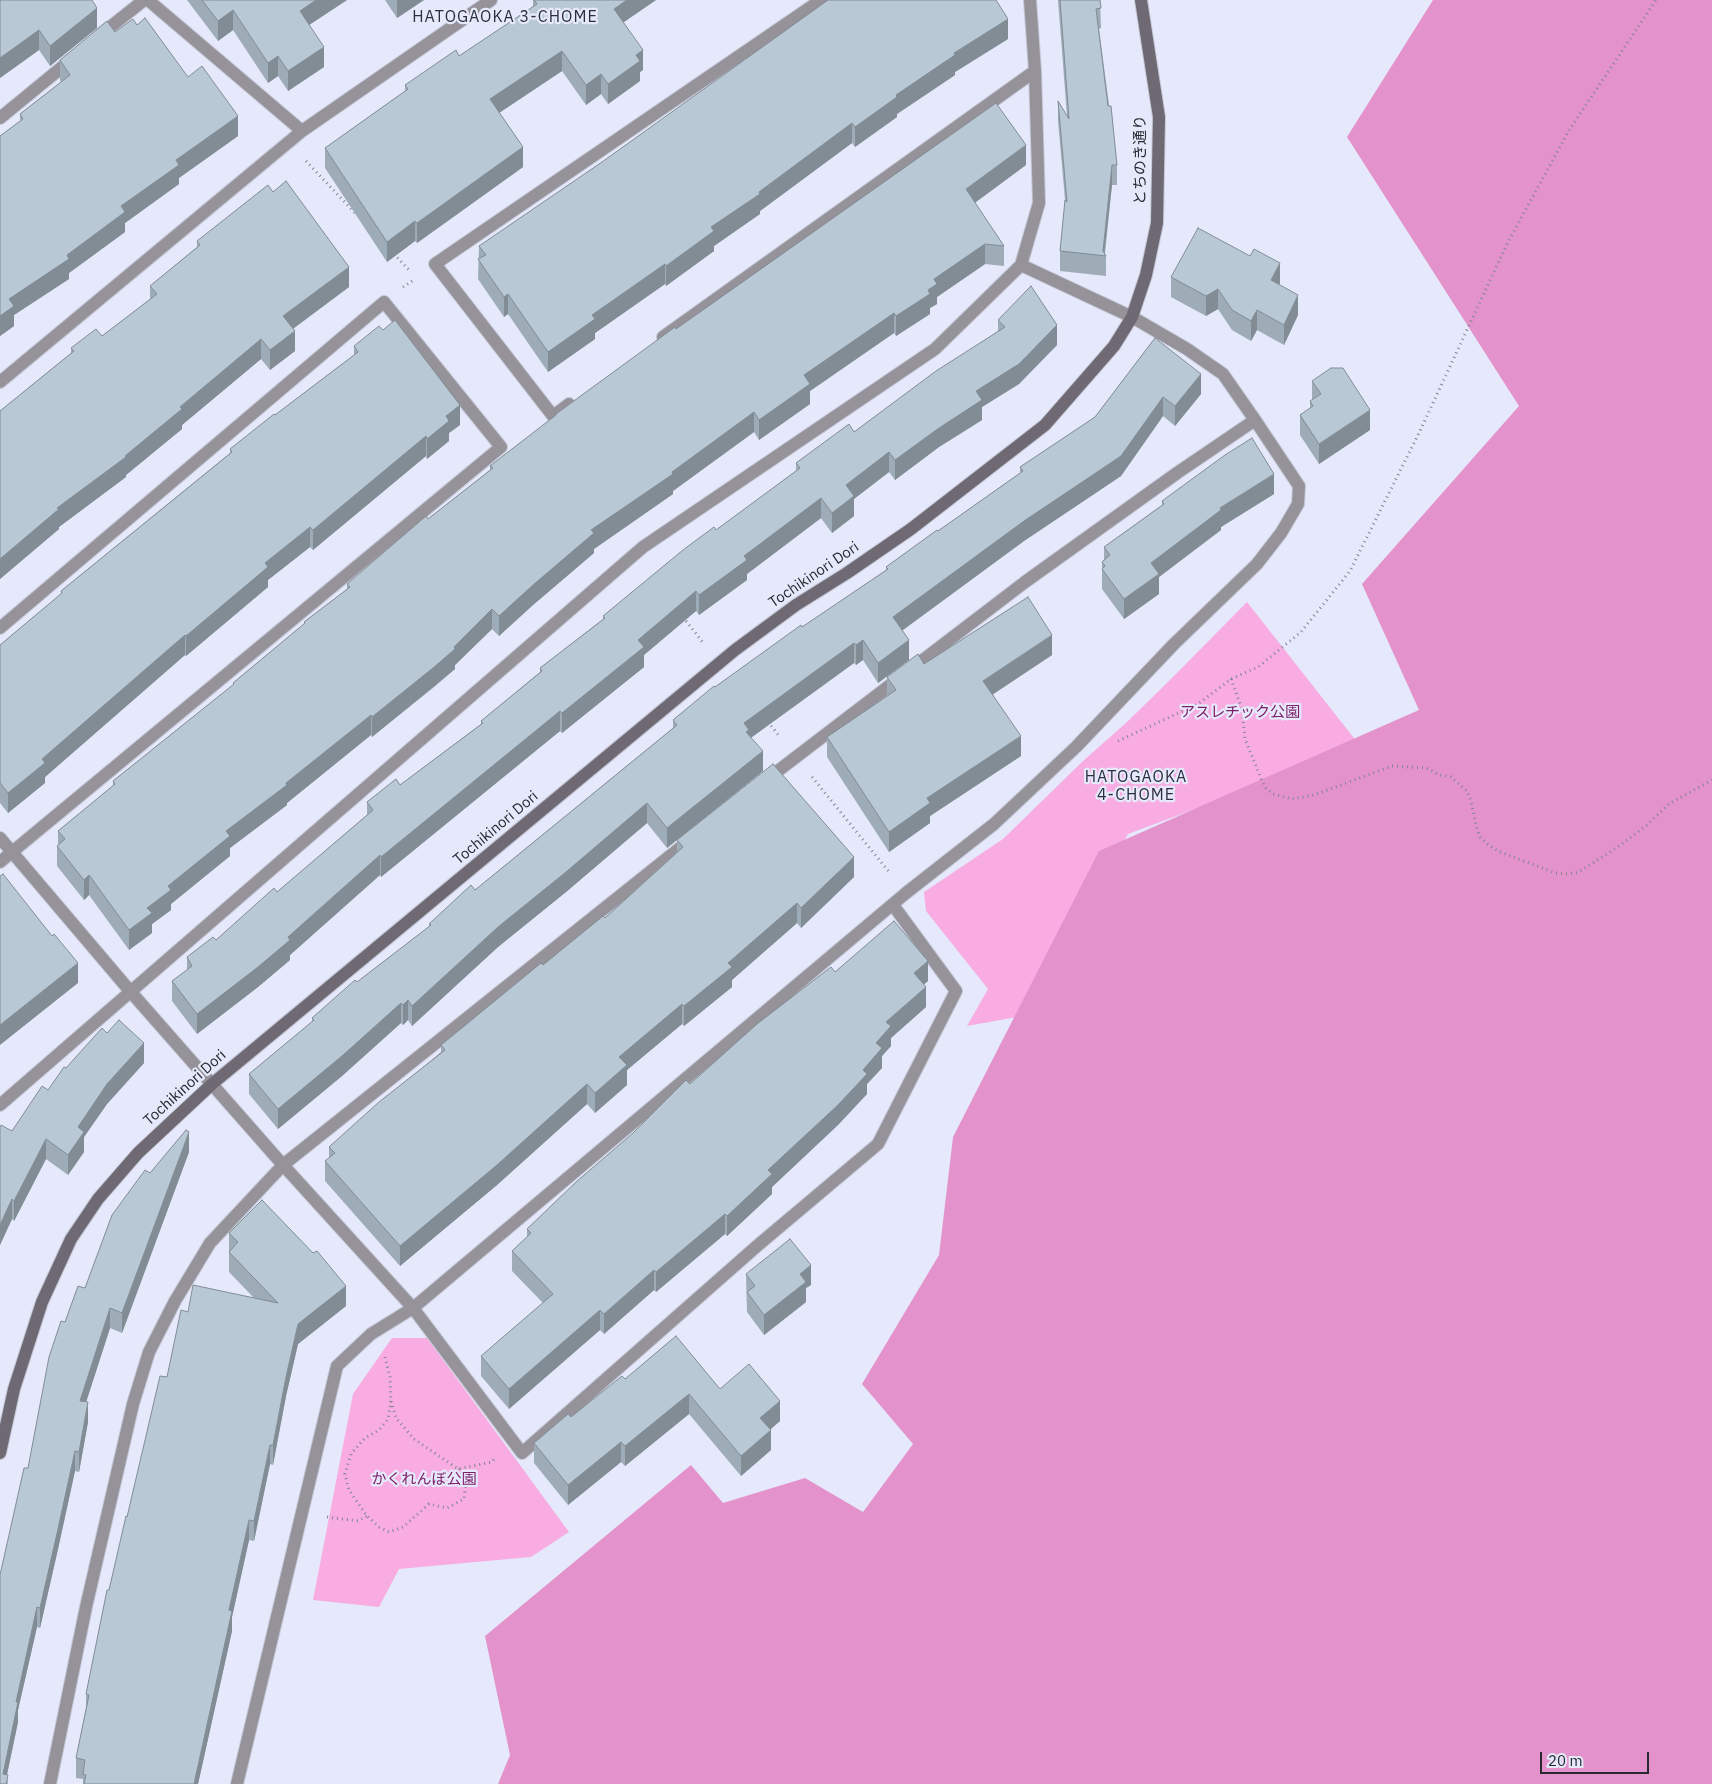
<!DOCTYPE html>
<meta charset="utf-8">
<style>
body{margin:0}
#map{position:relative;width:1712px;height:1784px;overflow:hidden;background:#e5e9fb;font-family:"IBM Plex Sans",sans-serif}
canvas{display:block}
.scale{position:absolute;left:1540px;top:1752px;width:109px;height:22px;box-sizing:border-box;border:2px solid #282a30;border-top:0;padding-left:6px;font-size:15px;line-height:18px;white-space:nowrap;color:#282a30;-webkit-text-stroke:4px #e5e9fb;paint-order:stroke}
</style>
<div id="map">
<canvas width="1712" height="1784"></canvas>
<div class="scale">20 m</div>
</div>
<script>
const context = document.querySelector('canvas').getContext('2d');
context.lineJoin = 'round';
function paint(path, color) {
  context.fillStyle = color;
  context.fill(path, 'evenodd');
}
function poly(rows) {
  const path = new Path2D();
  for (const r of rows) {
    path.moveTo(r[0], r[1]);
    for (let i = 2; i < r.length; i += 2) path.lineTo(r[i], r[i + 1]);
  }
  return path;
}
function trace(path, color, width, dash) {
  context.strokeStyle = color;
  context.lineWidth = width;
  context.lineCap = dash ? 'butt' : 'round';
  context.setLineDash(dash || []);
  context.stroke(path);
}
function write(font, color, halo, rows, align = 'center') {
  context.font = font + ' "IBM Plex Sans","Noto Sans JP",sans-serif';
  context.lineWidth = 4.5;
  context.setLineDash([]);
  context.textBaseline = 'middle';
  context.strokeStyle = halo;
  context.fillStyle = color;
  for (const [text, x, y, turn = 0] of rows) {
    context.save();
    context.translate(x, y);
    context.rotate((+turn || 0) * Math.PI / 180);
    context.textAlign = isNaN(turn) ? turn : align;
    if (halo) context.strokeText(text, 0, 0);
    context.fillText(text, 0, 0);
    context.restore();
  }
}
paint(poly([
 [1247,602,1361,747,1128,834,1028,1015,967,1026,988,989,926,911,924,892,1003,839,1083,761,1127,722,1171,679],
 [392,1338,427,1338,569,1532,531,1557,399,1569,379,1607,313,1600,353,1394]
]), '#f8ace1');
paint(poly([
 [1433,0,1712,0,1712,1784,498,1784,510,1755,485,1636,691,1465,723,1503,805,1478,863,1512,913,1444,862,1384,939,1255,953,1137,1099,851,1419,710,1362,584,1519,406,1347,137]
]), '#e492cc');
const street = poly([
 [148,0,302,131],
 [99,36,144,0],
 [0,118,72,59],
 [663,337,1035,71],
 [0,382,302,131,491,0],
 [569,404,553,416,435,264,821,0],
 [0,628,384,302,501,447,0,862],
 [766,780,1025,582,1177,473,1255,420],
 [0,838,130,991,283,1165,413,1308,522,1453,757,1246,878,1144,956,991,893,905],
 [0,1105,643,547,935,349,1021,265,1039,203,1035,71,1030,0],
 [50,1784,86,1607,133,1404,149,1352,175,1301,210,1243,283,1165,690,840],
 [237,1784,337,1366,371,1334,413,1308,906,893,994,824,1076,747,1174,644,1257,564,1281,533,1298,504,1299,486,1255,420,1223,374,1187,349,1132,317,1021,265]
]);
const secondary = poly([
 [0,1453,14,1389,42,1302,71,1239,98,1199,138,1153,212,1084,735,650,796,605,847,573,911,529,1045,425,1114,346,1132,317,1146,275,1157,223,1159,117,1141,0]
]);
trace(street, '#c3c7d6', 14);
trace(secondary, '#c3c7d6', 14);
trace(poly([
 [306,161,355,213],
 [394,254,410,271],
 [403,287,415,279],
 [683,617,704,644],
 [1231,679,1242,709,1245,739,1262,781,1266,788,1273,794,1292,799,1314,795,1392,766,1426,768,1440,775,1451,777,1467,791,1471,801,1477,829,1480,837,1486,843,1498,851,1555,873,1568,874,1579,872,1619,846,1647,825,1669,804,1712,780],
 [768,722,780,737],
 [1118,741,1198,704,1231,679,1258,667,1301,632,1350,571,1419,433,1507,244,1568,132,1656,0],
 [812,777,890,873],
 [385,1357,390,1377,391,1401,396,1418,414,1439,458,1469,492,1462,494,1459],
 [391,1401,388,1419,379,1430,365,1438,351,1454,345,1474,349,1490,367,1516,379,1527,389,1532,403,1527,429,1504,447,1508,464,1499,466,1481,458,1469],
 [327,1517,358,1521,367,1516]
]), '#828591', 3, [1, 4]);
trace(street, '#96929a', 12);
trace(secondary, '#6e6973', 12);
paint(poly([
 [0,0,97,28,50,66,39,50,0,78],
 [187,0,347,0,309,25,324,67,288,91,278,76,268,83,233,30,218,41],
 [385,0,424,0,397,18],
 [533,0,656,0,623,22,643,70,640,72,640,81,608,104,601,94,586,105,562,71,499,113,523,167,417,243,415,241,387,262,325,168,325,148,405,91,405,85,459,56,533,7],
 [1058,0,1100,0,1101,28,1099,29,1117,165,1117,185,1112,185,1105,254,1106,256,1106,276,1060,271,1060,251,1065,200,1058,121,1058,101,1067,116],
 [137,25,188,77,238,136,179,178,179,184,125,223,125,232,69,273,69,279,14,315,14,326,0,336,0,136,20,121,20,114,61,82,60,80,60,60,115,32],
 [1008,39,955,72,955,75,897,114,897,117,855,147,852,143,760,211,760,214,714,246,714,251,666,286,665,284,595,333,595,339,548,372,508,314,504,317,478,279,479,246],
 [1026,165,975,203,1004,246,1004,266,985,264,937,297,937,304,930,308,930,314,896,336,894,333,810,391,810,404,759,440,754,432,673,491,673,494,594,549,594,553,533,605,499,636,492,629,455,665,455,669,433,688,372,737,371,735,287,803,287,805,230,848,230,856,171,904,171,910,152,924,152,933,129,950,89,895,84,900,57,866,57,846,58,845,58,831,113,786,113,781,233,685,233,683,304,624,304,622,347,589,347,584,428,519,490,470,490,466,556,416,556,414,676,329],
 [197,241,349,287,293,329,295,351,270,370,261,359,182,425,182,429,126,475,126,477,59,527,59,529,0,579,0,411,71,353,71,348,102,336,150,299,150,286,197,247],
 [1171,277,1280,283,1279,285,1298,315,1284,345,1257,330,1251,341,1232,330,1218,309,1206,316,1171,297],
 [998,320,1057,345,1019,384,982,407,982,420,939,447,895,480,889,472,854,499,854,516,832,533,821,518,747,574,747,580,699,615,696,611,644,655,644,667,562,733,560,731,381,877,380,875,290,955,290,960,258,987,197,1034,172,1001,172,981,187,970,187,957,216,940,277,892,367,815,367,802,400,785,481,724,481,721,540,672,540,668,603,619,603,616,796,471,796,463,854,432,998,331],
 [1155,338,1201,394,1175,426,1163,416,1121,476,1024,541,902,631,909,660,878,683,863,660,856,665,854,663,751,738,763,771,667,848,647,823,566,892,498,947,412,1026,408,1020,403,1025,401,1023,342,1076,278,1129,249,1094,249,1074,312,1022,312,1018,357,982,429,927,429,924,475,890,673,728,673,720,715,687,886,570,886,567,938,531,1020,473,1020,467,1095,417],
 [354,346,460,425,449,433,449,441,427,459,426,456,313,550,310,547,268,580,268,587,186,656,185,655,45,777,45,783,8,813,0,803,0,645,61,594,61,591,230,453,230,449,354,355],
 [1312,381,1370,430,1319,464,1300,435,1300,415,1310,409,1310,401,1312,400],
 [1274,494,1221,527,1221,530,1159,577,1159,594,1124,619,1102,589,1102,562,1104,560,1104,547,1162,505,1162,501],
 [1052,655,993,694,1021,756,930,816,930,823,889,852,827,757,827,737,887,696,887,677,924,664],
 [677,840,854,877,801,928,797,923,732,980,732,987,684,1026,682,1024,627,1070,627,1085,595,1113,587,1104,497,1185,400,1266,325,1181,325,1161,329,1158,329,1147,441,1052,441,1045,605,918,677,852],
 [835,972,928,981,924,984,926,1007,891,1038,891,1046,882,1056,882,1068,867,1084,867,1094,838,1125,772,1187,772,1194,727,1236,725,1234,656,1292,654,1290,604,1334,600,1330,509,1409,481,1376,481,1356,543,1303,512,1271,512,1251,527,1237,527,1229,690,1084],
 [144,1063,107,1104,84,1137,84,1152,68,1175,46,1159,14,1221,12,1219,0,1245,0,1127,12,1131,48,1090,66,1068],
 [189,1152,122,1333,110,1328,86,1402,88,1422,79,1472,75,1471,58,1549,40,1628,37,1627,18,1710,18,1722,7,1774,8,1784,0,1784,28,1468,65,1322,150,1173],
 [229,1233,346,1306,298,1344,286,1396,273,1465,270,1464,254,1541,249,1540,232,1617,232,1631,198,1784,83,1784,83,1779,76,1778,76,1758,86,1708,86,1694,109,1590,127,1517,167,1377,188,1312,254,1298,229,1272],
 [746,1274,811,1285,806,1288,806,1302,764,1335,747,1312],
 [625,1379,720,1389,780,1421,770,1430,771,1450,741,1476,689,1414,625,1466,621,1462,568,1505,534,1463,534,1443]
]), '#9eacb7');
paint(poly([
 [316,0,347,0,300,31,300,11],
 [397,0,424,0,397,18],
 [627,0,656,0,614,29,614,9],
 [97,8,97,28,50,66,50,46],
 [233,10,233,30,218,41,218,21],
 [1008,19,1008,39,955,72,955,75,897,114,897,117,855,147,855,127,896,95,954,53],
 [39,30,39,50,0,78,0,58],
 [324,47,324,67,288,91,288,71],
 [643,50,643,70,640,72,640,81,608,104,608,84,636,55],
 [562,51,562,71,490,119,490,99],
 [278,56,278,76,268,83,268,63],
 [601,74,601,94,586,105,586,85],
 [238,116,238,136,179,178,179,184,125,223,125,232,69,273,69,279,14,315,14,326,0,336,0,316,9,299,67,255,121,206,176,160],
 [852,123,852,143,760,211,760,214,714,246,714,251,666,286,666,266,711,227],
 [1026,145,1026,165,966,209,966,189],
 [523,147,523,167,417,243,417,223],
 [1112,165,1112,185,1104,255,1103,251],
 [415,221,415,241,387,262,387,242],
 [985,244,985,264,937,297,937,304,930,308,930,314,896,336,896,316,928,290,934,279],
 [1280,263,1280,283,1271,300,1271,280],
 [665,264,665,284,595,333,595,339,548,372,548,352,592,315],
 [349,267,349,287,283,336,283,316],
 [1218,289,1218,309,1206,316,1206,296],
 [508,294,508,314,504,317,504,297],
 [1298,295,1298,315,1284,345,1284,325],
 [1257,310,1257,330,1251,341,1251,321],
 [894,313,894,333,810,391,810,404,759,440,759,420,804,375],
 [1057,325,1057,345,1019,384,982,407,982,420,939,447,895,480,895,460,976,391],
 [295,331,295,351,270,370,270,350],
 [261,339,261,359,182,425,182,429,126,475,126,477,59,527,59,529,0,579,0,559,57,508,125,456,180,407],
 [1201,374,1201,394,1175,426,1175,406],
 [1163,397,1163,416,1121,476,1024,541,893,637,893,617],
 [460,405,460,425,449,433,449,441,427,459,427,439,446,416],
 [1370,410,1370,430,1319,464,1319,444],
 [754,412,754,432,673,491,673,494,594,549,594,553,533,605,499,636,499,616,591,530],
 [426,436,426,456,313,550,313,530],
 [889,452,889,472,854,499,854,516,832,533,832,513,846,485],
 [1274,474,1274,494,1221,527,1221,530,1159,577,1159,594,1124,619,1124,599,1151,563,1220,508],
 [821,498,821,518,747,574,747,580,699,615,699,595,744,556],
 [310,527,310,547,268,580,268,587,186,656,186,636,265,563],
 [696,591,696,611,644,655,644,667,562,733,562,713,638,640],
 [492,609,492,629,455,665,455,669,372,737,372,717,454,647],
 [185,635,185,655,45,777,45,783,8,813,8,793,42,759],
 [1052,635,1052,655,983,701,983,681],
 [863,640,863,660,856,665,856,645],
 [909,640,909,660,878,683,878,663],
 [854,643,854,663,749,739,749,750,744,723],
 [560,711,560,731,381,877,381,857],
 [371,715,371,735,287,803,287,805,230,848,230,856,171,904,171,910,152,924,152,933,129,950,129,930,147,908,168,886,226,831],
 [1021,736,1021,756,930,816,930,823,889,852,889,832,927,798],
 [763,751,763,771,667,848,667,828],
 [647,803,647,823,566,892,498,947,412,1026,412,1006,498,927],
 [380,855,380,875,290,955,290,960,258,987,197,1034,197,1014,288,937],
 [854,857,854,877,801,928,801,908],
 [89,875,89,895,84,900,84,880],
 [797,903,797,923,732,980,732,987,684,1026,684,1006,728,963],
 [928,961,928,981,914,993,914,973],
 [78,963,78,983,0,1045,0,1025],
 [926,987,926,1007,891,1038,891,1046,882,1056,882,1068,867,1084,867,1094,838,1125,772,1187,772,1194,727,1236,727,1216,768,1170,863,1070,886,1022],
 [408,1000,408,1020,403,1025,403,1005],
 [401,1003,401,1023,342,1076,278,1129,278,1109],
 [682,1004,682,1024,627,1070,627,1085,595,1113,595,1093,619,1057],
 [144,1043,144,1063,107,1104,84,1137,84,1152,68,1175,68,1155,78,1127,107,1084],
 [587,1084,587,1104,497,1185,400,1266,400,1246],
 [189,1132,189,1152,122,1333,122,1313],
 [46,1139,46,1159,14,1221,14,1201],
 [12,1199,12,1219,0,1245,0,1225],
 [725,1214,725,1234,656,1292,656,1272],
 [811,1265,811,1285,806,1288,806,1302,764,1335,764,1315,800,1274],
 [654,1270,654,1290,604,1334,604,1314],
 [346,1286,346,1306,298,1344,286,1396,273,1465,273,1445,286,1377,298,1324],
 [110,1308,110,1328,80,1421,80,1401],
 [600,1310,600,1330,509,1409,509,1389],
 [689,1394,689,1414,625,1466,625,1446],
 [780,1401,780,1421,760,1438,760,1418],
 [88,1402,88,1422,79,1472,79,1452],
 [771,1430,771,1450,741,1476,741,1456],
 [621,1442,621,1462,568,1505,568,1485],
 [270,1445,270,1464,254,1541,254,1521],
 [75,1451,75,1471,58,1549,40,1628,40,1608],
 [249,1520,249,1540,232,1617,232,1631,198,1784,194,1784,229,1610],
 [37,1607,37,1627,18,1710,18,1722,5,1784,3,1774,16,1702]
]), '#818c95');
const building = poly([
 [0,0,92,0,97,8,50,46,39,30,0,58,0,0],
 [202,0,316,0,300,11,324,47,288,71,278,56,268,63,233,10,218,21,202,0],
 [534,0,627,0,614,9,643,50,636,55,640,61,608,84,601,74,586,85,562,51,490,99,523,147,417,223,415,221,387,242,325,148,408,89,405,85,456,50,459,56,537,4,534,0],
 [828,0,996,0,1008,19,954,53,955,55,896,95,897,97,855,127,852,123,759,192,760,194,711,227,714,231,666,266,665,264,592,315,595,319,548,352,508,294,504,297,478,259,486,255,479,246,602,162,828,0],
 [1060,0,1100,0,1101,8,1096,9,1108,106,1111,106,1117,165,1112,165,1103,251,1106,256,1060,251,1065,200,1067,202,1058,101,1069,119,1060,0],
 [145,18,188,77,202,66,238,116,176,160,179,165,121,206,125,212,67,255,69,259,9,299,14,306,0,316,0,136,23,119,20,114,70,75,60,60,107,21,115,32,133,19,137,25,145,18],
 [996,103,1026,145,966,189,1004,246,985,244,934,279,937,284,928,290,930,294,896,316,894,313,804,375,810,384,759,420,754,412,672,472,673,474,591,530,594,533,533,585,499,616,492,609,454,647,455,649,433,668,372,717,371,715,286,783,287,785,226,831,230,836,168,886,171,890,147,908,152,913,129,930,89,875,84,880,57,846,65,839,58,831,115,784,113,781,234,684,233,683,305,623,304,622,350,587,347,584,426,516,428,519,493,468,490,466,556,415,556,414,675,327,676,329,996,103],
 [286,181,349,267,283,316,295,331,270,350,261,339,180,407,182,409,125,456,126,457,57,508,59,509,0,559,0,411,74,351,71,348,96,329,102,336,157,294,150,286,200,245,197,241,268,185,273,192,286,181],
 [1198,228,1250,256,1254,249,1280,263,1271,280,1298,295,1284,325,1257,310,1251,321,1232,310,1218,289,1206,296,1171,277,1198,228],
 [1031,286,1057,325,1019,364,976,391,982,400,939,428,895,460,889,452,846,485,854,496,832,513,821,498,744,556,747,560,699,595,696,591,638,640,644,647,562,713,560,711,381,857,380,855,288,937,290,940,258,967,197,1014,172,981,192,966,187,957,213,937,216,940,274,888,277,892,373,810,367,802,396,779,400,785,483,723,481,721,542,671,540,668,605,618,603,616,683,550,714,527,716,530,800,468,796,463,849,424,854,432,936,371,1005,327,998,320,1031,286],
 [395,320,460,405,446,416,449,421,427,439,426,436,313,530,310,527,265,563,268,567,186,636,185,635,42,759,45,763,8,793,0,783,0,645,62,593,61,591,232,452,230,449,274,414,275,415,358,352,354,346,379,326,383,330,395,320],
 [1155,338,1201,374,1175,406,1163,397,1121,456,1024,521,893,617,909,640,878,663,863,640,856,645,854,643,744,723,749,730,746,732,763,751,667,828,647,803,566,872,498,927,412,1006,408,1000,403,1005,401,1003,342,1056,278,1109,249,1074,314,1020,312,1018,355,980,357,982,431,925,429,924,471,885,475,890,677,725,673,720,714,686,715,687,801,625,802,627,888,569,886,567,937,530,938,531,1023,471,1020,467,1095,417,1155,338],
 [1331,368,1343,368,1370,410,1319,444,1300,415,1313,406,1310,401,1321,394,1312,381,1331,368],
 [1252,438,1274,474,1220,508,1221,510,1151,563,1159,574,1124,599,1102,569,1105,566,1102,562,1110,555,1104,547,1164,504,1162,501,1225,455,1252,438],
 [1028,597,1052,635,983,681,1021,736,927,798,930,803,889,832,827,737,896,690,887,677,918,654,924,664,1028,597],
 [773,764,854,857,801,908,797,903,728,963,732,967,684,1006,682,1004,619,1057,627,1065,595,1093,587,1084,497,1165,400,1246,325,1161,335,1153,329,1147,379,1102,445,1050,441,1045,541,963,543,965,603,916,605,918,683,847,677,840,773,764],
 [3,874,52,936,54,934,78,963,0,1025,0,876,3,874],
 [894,921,928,961,914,973,926,987,886,1022,891,1026,876,1043,882,1048,863,1070,867,1074,838,1105,768,1170,772,1174,727,1216,725,1214,656,1272,654,1270,604,1314,600,1310,509,1389,481,1356,553,1294,512,1251,531,1233,527,1229,576,1182,633,1133,686,1080,690,1084,757,1024,831,967,835,972,894,921],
 [119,1020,144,1043,107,1084,78,1127,84,1132,68,1155,46,1139,14,1201,12,1199,0,1225,0,1127,1,1125,12,1131,42,1086,48,1090,64,1067,66,1068,102,1028,107,1033,119,1020],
 [186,1130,189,1132,122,1313,110,1308,80,1401,88,1402,79,1452,75,1451,58,1529,40,1608,37,1607,16,1702,18,1702,3,1774,8,1775,6,1784,0,1784,0,1575,24,1468,28,1468,49,1357,61,1321,65,1322,78,1286,85,1288,112,1215,145,1170,150,1173,186,1130],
 [262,1200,313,1253,317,1251,346,1286,298,1324,286,1377,273,1445,270,1445,254,1521,249,1520,229,1610,232,1611,194,1784,84,1784,86,1775,83,1774,85,1760,76,1758,89,1695,86,1694,107,1590,109,1590,126,1516,127,1517,160,1376,167,1377,181,1310,188,1312,193,1285,278,1303,229,1252,238,1242,229,1233,262,1200],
 [790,1239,811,1265,800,1274,806,1282,764,1315,747,1292,755,1286,746,1274,790,1239],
 [676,1336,720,1389,749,1364,780,1401,760,1418,771,1430,741,1456,689,1394,625,1446,621,1442,568,1485,534,1443,568,1414,571,1417,622,1376,625,1379,676,1336]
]);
paint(building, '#b8c8d5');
trace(building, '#818c95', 1);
write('15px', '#282a30', '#e5e9fb', [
 ["とちのき通り",1141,160,-90],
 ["Tochikinori Dori",814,575,-34],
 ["Tochikinori Dori",496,828,-40],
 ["Tochikinori Dori",185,1088,-42]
]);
write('15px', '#7e2069', '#e5e9fb', [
 ["アスレチック公園",1240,713],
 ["かくれんぼ公園",424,1480]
]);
context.letterSpacing = '1px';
write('16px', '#2b2e3b', '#e5e9fb', [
 ["HATOGAOKA 3-CHOME",505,17],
 ["HATOGAOKA",1136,777],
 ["4-CHOME",1136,795]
]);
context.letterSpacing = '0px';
</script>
